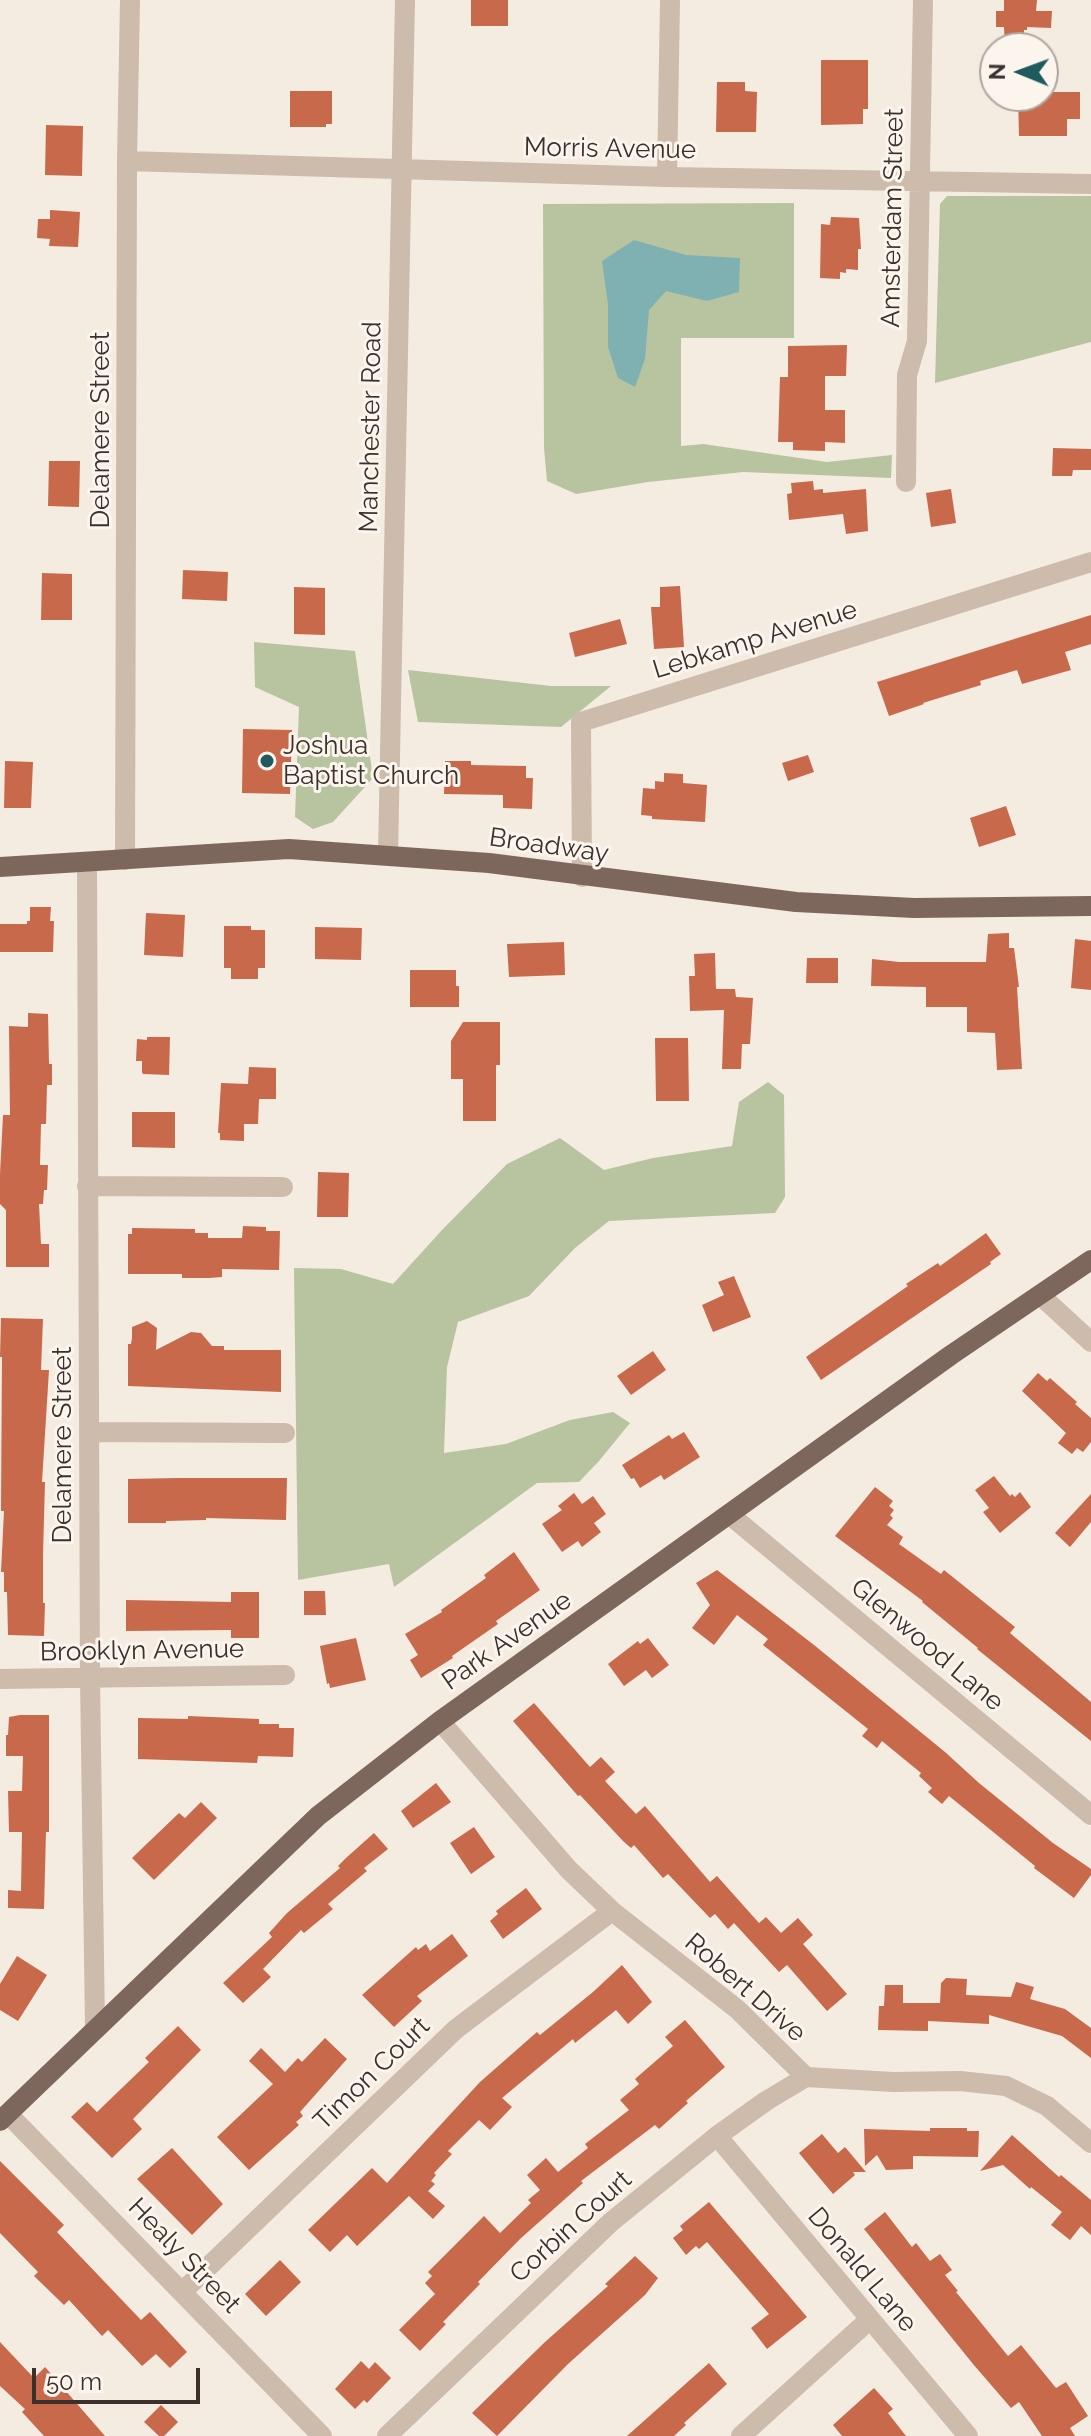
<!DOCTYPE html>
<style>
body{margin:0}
#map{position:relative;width:1091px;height:2436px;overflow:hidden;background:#f4ebe1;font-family:Raleway,sans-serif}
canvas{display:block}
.north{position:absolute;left:979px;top:32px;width:80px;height:80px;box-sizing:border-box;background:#fbf5ee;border:2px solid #aea6a0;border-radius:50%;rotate:271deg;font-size:22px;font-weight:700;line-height:32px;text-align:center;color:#3b302b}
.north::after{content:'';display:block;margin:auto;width:28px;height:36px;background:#1f5a5e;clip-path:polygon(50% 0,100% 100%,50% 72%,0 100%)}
.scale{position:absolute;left:32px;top:2368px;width:168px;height:36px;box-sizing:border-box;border:4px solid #3b302b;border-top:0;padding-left:10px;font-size:24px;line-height:28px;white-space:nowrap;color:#3b302b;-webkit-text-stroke:6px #fbf5ee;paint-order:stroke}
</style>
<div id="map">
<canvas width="1091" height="2436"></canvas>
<div class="north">N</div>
<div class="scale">50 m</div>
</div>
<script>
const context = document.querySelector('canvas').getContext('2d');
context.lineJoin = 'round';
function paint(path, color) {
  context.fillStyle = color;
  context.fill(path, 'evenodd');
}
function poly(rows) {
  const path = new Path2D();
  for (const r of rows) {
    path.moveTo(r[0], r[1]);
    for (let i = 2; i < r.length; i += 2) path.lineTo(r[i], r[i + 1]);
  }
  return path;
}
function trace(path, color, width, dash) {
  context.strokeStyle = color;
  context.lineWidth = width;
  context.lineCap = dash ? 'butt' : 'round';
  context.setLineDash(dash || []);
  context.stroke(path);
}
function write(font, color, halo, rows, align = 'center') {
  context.font = font + ' Raleway,sans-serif';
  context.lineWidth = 6;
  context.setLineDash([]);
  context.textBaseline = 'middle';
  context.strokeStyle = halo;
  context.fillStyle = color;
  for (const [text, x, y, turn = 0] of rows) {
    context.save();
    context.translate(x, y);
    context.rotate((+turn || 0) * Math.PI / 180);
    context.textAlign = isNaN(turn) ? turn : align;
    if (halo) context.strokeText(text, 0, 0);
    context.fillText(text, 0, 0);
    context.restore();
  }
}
paint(poly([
 [947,196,1091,196,1091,342,935,383,940,204],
 [794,203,794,338,681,338,681,446,703,444,827,462,892,455,891,478,743,472,648,482,576,494,547,481,544,448,543,204],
 [254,642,355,651,373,778,333,822,313,829,295,817,299,707,255,687],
 [408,670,551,686,611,686,561,727,418,722],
 [768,1082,784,1095,785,1197,775,1213,609,1221,575,1248,529,1296,458,1322,447,1367,444,1453,506,1444,570,1420,613,1412,630,1423,599,1461,579,1482,537,1483,394,1587,389,1564,298,1580,294,1268,341,1269,393,1284,442,1230,507,1164,560,1138,604,1170,653,1158,732,1146,739,1102]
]), '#b8c4a0');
paint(poly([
 [634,240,686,255,740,258,739,292,707,301,666,291,649,310,645,359,635,387,618,378,608,347,608,304,602,261]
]), '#7fb0b2');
paint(poly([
 [471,0,508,0,508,26,471,26],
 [1004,0,1037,0,1036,11,1052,11,1051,28,1027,27,1027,30,1024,30,1024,48,1005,48,1004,27,996,27,996,11,1004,11],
 [821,60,868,60,868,109,863,109,863,124,821,125],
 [717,82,745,82,745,91,757,92,756,132,716,132],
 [290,91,332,91,332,124,326,124,326,127,290,127],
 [1043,92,1080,92,1080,119,1067,119,1067,136,1019,136,1018,96,1043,96],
 [46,125,83,126,82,176,45,175],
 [50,210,80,212,78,247,49,246,50,239,37,238,38,219,50,219],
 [831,217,859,218,861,249,858,249,858,270,846,269,846,273,840,272,840,279,820,278,821,224,830,225],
 [847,345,846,376,825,376,825,410,845,410,845,443,825,442,825,451,793,450,793,442,778,442,780,377,788,377,788,346],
 [1053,448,1091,449,1091,470,1073,470,1072,476,1052,476],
 [49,461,80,461,79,507,48,506],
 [813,481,814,490,823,489,823,493,866,489,868,531,846,534,843,514,789,520,787,494,792,493,791,483],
 [951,489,956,523,931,527,926,493],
 [183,570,228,572,227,601,182,599],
 [42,573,72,574,72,620,41,620],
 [680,586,684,647,654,649,651,607,660,607,660,587],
 [294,587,325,588,325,635,294,634],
 [1091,615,1091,644,1065,652,1071,670,1022,684,1017,670,980,681,981,685,923,703,924,704,889,716,877,682],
 [620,619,627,644,575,657,569,633],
 [243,729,292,730,290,794,242,793],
 [808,755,814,772,788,781,782,763],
 [5,761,33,762,31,808,4,808],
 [445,761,471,761,471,765,526,766,526,778,533,778,532,809,503,808,503,795,444,794],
 [664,773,683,774,683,783,707,785,705,822,652,819,652,816,641,815,643,788,655,789,655,781,664,782],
 [1006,806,1016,835,979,847,970,818],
 [30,907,51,907,50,921,54,921,53,952,0,952,0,924,27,924,27,921,30,921],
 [146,913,185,915,183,957,144,955],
 [224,926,251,926,251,930,265,930,265,968,258,968,258,979,231,979,231,968,224,968],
 [315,927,362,928,361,960,315,959],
 [1009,933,1009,948,1014,948,1019,987,1017,987,1022,1069,997,1070,995,1033,967,1032,967,1007,926,1007,926,987,871,986,872,959,899,962,986,962,988,934],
 [1075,939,1091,941,1091,990,1071,988],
 [564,942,565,975,509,977,507,944],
 [715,953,716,989,735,989,736,997,753,998,750,1044,742,1044,741,1069,722,1069,724,1010,690,1011,689,976,695,976,694,954],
 [807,958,838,958,838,983,806,983],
 [410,970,456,970,456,986,459,986,459,1007,410,1007],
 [28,1013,48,1014,49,1064,52,1064,52,1085,47,1085,46,1124,41,1124,40,1165,48,1165,47,1190,44,1190,43,1204,39,1204,41,1244,49,1244,49,1267,6,1267,6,1210,0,1204,0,1174,3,1115,10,1115,9,1026,28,1027],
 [463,1022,500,1022,500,1065,496,1065,496,1121,463,1121,463,1079,451,1079,451,1041],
 [147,1037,170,1037,169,1075,143,1074,142,1072,142,1061,136,1061,137,1039,147,1040],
 [655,1038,688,1038,689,1101,656,1101],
 [249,1067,276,1068,276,1099,259,1099,258,1124,244,1124,244,1141,220,1140,220,1133,218,1133,221,1083,248,1084],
 [132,1112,175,1112,175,1148,132,1147],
 [318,1172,349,1173,348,1217,317,1217],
 [243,1226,266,1227,266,1231,280,1231,279,1270,222,1269,222,1277,209,1278,182,1278,182,1274,128,1274,128,1234,132,1234,132,1228,195,1229,195,1233,208,1233,208,1238,242,1238],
 [986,1233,1001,1254,990,1262,991,1264,821,1380,806,1357,908,1286,906,1284,938,1263,940,1266],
 [734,1276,751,1317,713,1332,702,1305,724,1295,718,1282],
 [1,1318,43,1319,41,1370,49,1370,42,1482,45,1482,43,1554,43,1603,45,1603,44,1636,8,1635,7,1592,4,1592,4,1572,1,1572,4,1511,1,1511,2,1357,0,1357],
 [147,1321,157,1328,156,1350,191,1332,201,1333,212,1346,224,1346,224,1350,281,1350,281,1392,128,1386,128,1344,131,1344,132,1338,132,1327],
 [653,1351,666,1370,631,1395,617,1376],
 [1038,1373,1047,1381,1050,1378,1077,1402,1075,1404,1091,1418,1091,1442,1083,1452,1077,1448,1072,1454,1058,1443,1066,1433,1022,1391],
 [684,1432,700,1457,664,1480,661,1475,640,1488,634,1478,631,1479,622,1465,669,1435,672,1439],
 [994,1476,1010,1496,1012,1494,1015,1497,1020,1492,1031,1507,1000,1533,983,1512,989,1508,975,1490],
 [177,1478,287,1478,286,1520,206,1518,206,1520,166,1521,166,1523,128,1523,128,1479],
 [875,1487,893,1501,889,1506,894,1510,890,1515,893,1518,887,1525,903,1537,899,1544,941,1574,944,1570,1015,1627,1010,1633,1091,1702,1091,1741,977,1649,978,1648,922,1602,923,1601,835,1536],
 [574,1493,582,1504,593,1496,606,1514,594,1523,601,1532,582,1547,578,1541,562,1552,542,1524,562,1510,558,1506],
 [1091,1494,1091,1522,1070,1547,1055,1533],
 [514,1552,540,1590,496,1621,498,1624,452,1656,453,1658,421,1678,410,1660,418,1655,405,1634,442,1612,441,1610,486,1578,484,1575],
 [717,1570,814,1645,945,1752,979,1783,1053,1843,1091,1869,1091,1875,1074,1898,1034,1868,1035,1866,949,1796,942,1804,928,1792,932,1788,919,1776,921,1773,882,1741,877,1748,862,1736,868,1729,763,1645,768,1639,737,1615,714,1645,692,1628,710,1605,696,1583],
 [304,1591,325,1591,326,1615,304,1615],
 [231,1592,259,1592,259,1638,231,1638,231,1630,126,1631,126,1600,231,1602],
 [356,1638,366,1680,330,1688,329,1683,327,1684,320,1646],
 [648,1638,669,1665,652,1678,646,1670,624,1686,608,1664,638,1641,640,1644],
 [534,1703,590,1767,601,1757,615,1772,605,1781,636,1814,645,1806,710,1882,717,1876,759,1923,766,1917,781,1933,798,1918,813,1935,803,1944,847,1994,827,2011,787,1965,779,1972,734,1923,728,1929,715,1914,710,1918,668,1874,663,1878,634,1845,631,1848,623,1841,580,1795,578,1796,513,1721],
 [20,1715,49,1715,49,1832,46,1832,44,1909,8,1908,8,1890,21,1891,22,1832,9,1832,8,1791,22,1791,23,1756,6,1756,6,1735,8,1735,9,1717],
 [188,1716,259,1719,259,1724,279,1724,279,1728,294,1728,293,1757,258,1756,257,1763,138,1759,138,1718,188,1719],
 [436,1783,451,1802,413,1828,401,1811],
 [201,1802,217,1818,154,1880,132,1858,179,1813,185,1818],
 [474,1827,495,1857,471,1874,450,1843],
 [374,1833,388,1849,364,1868,367,1871,328,1904,333,1909,304,1933,301,1930,263,1969,271,1977,243,2003,223,1983,272,1937,269,1933,287,1913,340,1868,338,1866,346,1858],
 [526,1888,542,1909,503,1939,490,1921,498,1914,496,1911],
 [452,1934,468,1956,417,1996,422,2001,394,2027,362,1995,416,1947,418,1950,426,1944,430,1951],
 [17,1956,47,1975,18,2021,0,2010,0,1984],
 [622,1965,652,2002,628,2024,616,2010,575,2043,573,2039,502,2098,512,2107,490,2130,479,2120,448,2151,452,2154,434,2173,436,2175,431,2181,435,2184,428,2191,445,2206,433,2219,409,2196,357,2246,347,2235,330,2252,308,2230,372,2168,387,2183,480,2082,537,2032,540,2035,593,1992],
 [946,1978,967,1979,966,1995,1011,1997,1016,1982,1034,1987,1030,1999,1065,2009,1091,2028,1091,2058,1062,2036,989,2015,989,2024,928,2021,928,2031,878,2030,879,2006,884,2006,885,1985,903,1985,903,2003,940,2003,941,1983],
 [685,2020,725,2067,686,2101,688,2103,659,2129,655,2125,581,2181,583,2183,520,2239,478,2282,480,2284,443,2322,446,2324,420,2351,399,2330,435,2294,425,2283,432,2276,428,2272,484,2216,500,2233,531,2203,528,2200,540,2190,527,2175,546,2158,558,2172,588,2148,585,2144,629,2110,620,2100,639,2084,635,2079,673,2046,665,2037],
 [178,2026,201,2050,133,2119,142,2129,112,2158,71,2117,87,2102,97,2112,149,2062,145,2058],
 [325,2038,347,2059,300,2112,303,2116,296,2122,299,2125,249,2170,217,2137,273,2084,249,2061,261,2048,285,2072,298,2058,302,2062],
 [930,2128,967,2128,967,2131,979,2131,978,2157,913,2156,913,2169,886,2170,877,2155,865,2166,864,2129,930,2131],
 [822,2134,838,2153,845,2147,866,2172,853,2172,855,2175,833,2194,799,2153],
 [1012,2135,1059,2177,1061,2175,1091,2200,1091,2235,1081,2226,1070,2240,1051,2225,1062,2212,1031,2187,1030,2189,1003,2165,980,2171],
 [172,2148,223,2204,192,2235,137,2179],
 [0,2161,64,2225,57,2232,141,2320,150,2312,187,2352,170,2368,156,2354,142,2366,108,2330,102,2336,69,2300,64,2305,34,2276,38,2272,0,2233],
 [709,2202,807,2317,767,2349,751,2328,769,2314,707,2242,699,2249,696,2246,686,2255,673,2238,683,2230,680,2226],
 [885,2212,912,2247,916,2243,930,2261,940,2254,952,2270,945,2275,958,2291,956,2292,1008,2356,1021,2345,1056,2388,1066,2382,1088,2416,1070,2428,1075,2436,1042,2436,1019,2402,1011,2408,973,2364,864,2229],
 [635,2256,658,2278,645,2295,568,2364,497,2436,472,2413,545,2342,608,2286,605,2284],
 [280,2260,301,2282,266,2316,245,2294],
 [0,2342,34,2378,45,2367,105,2436,44,2436,22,2412,25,2409,0,2386],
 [361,2361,369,2369,375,2362,391,2378,367,2403,364,2400,355,2409,335,2389],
 [709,2363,727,2384,684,2423,686,2425,674,2436,627,2436],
 [874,2388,893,2409,888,2413,906,2436,842,2436,833,2425],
 [161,2405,178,2422,164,2436,159,2436,144,2422]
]), '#c8694b');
trace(poly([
 [127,161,667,177,1091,184],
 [667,177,670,0],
 [906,482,907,375,917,341,923,0],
 [388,855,405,0],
 [125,860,127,161,130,0],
 [87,862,90,1678,95,2028],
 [582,877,581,722,1091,562],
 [87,1186,283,1187],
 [1040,1295,1091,1342],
 [89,1432,285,1433],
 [730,1515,1091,1815],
 [0,1679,285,1675],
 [440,1721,569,1870,612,1911,737,2009,806,2077,893,2082,960,2081,1006,2086,1047,2106,1091,2143],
 [8,2114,322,2436],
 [717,2136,968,2436],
 [182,2292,456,2029,612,1911],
 [387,2436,611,2222,717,2136,766,2101,806,2077],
 [741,2436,869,2320]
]), '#cdbbac', 20);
trace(poly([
 [0,867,289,849,489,863,796,902,914,908,1091,906],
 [0,2121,318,1816,440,1721,951,1355,1091,1260]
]), '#7d675c', 20);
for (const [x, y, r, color] of [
 [267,761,8,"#1f5a5e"]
]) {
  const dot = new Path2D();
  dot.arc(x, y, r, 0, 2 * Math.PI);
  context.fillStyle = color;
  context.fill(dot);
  trace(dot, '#fbf5ee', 3);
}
write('26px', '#3b302b', '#fbf5ee', [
 ["Morris Avenue",610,149,1],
 ["Amsterdam Street",893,218,-89],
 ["Manchester Road",371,427,-89],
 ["Delamere Street",101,430,-90],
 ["Lebkamp Avenue",755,640,-17],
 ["Broadway",549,846,8],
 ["Delamere Street",63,1445,-90],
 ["Park Avenue",507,1641,-35],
 ["Glenwood Lane",927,1645,40],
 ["Brooklyn Avenue",142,1651,-1],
 ["Robert Drive",745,1988,41],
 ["Timon Court",372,2074,-44],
 ["Corbin Court",571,2227,-42],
 ["Healy Street",184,2256,46],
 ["Donald Lane",862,2270,50]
]);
write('26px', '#3b302b', '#fbf5ee', [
 ["Joshua",283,746],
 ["Baptist Church",283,776]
], 'left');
</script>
